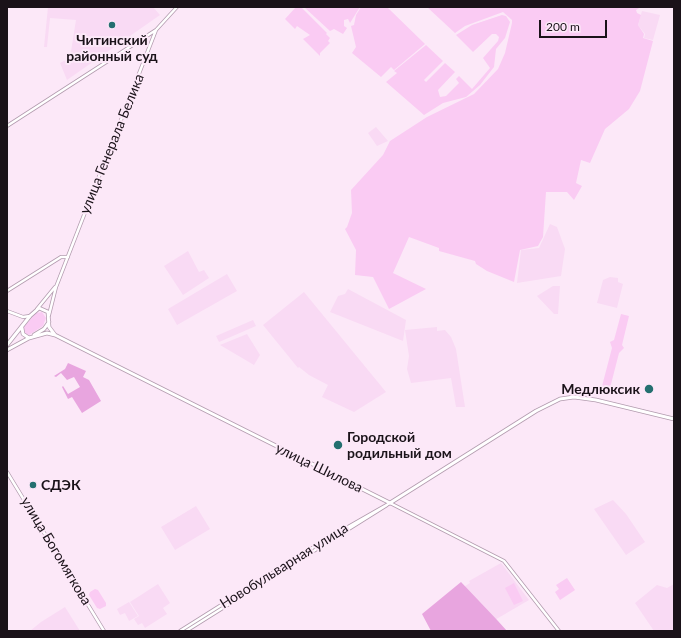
<!DOCTYPE html>
<meta charset="utf-8">
<style>
body{margin:0}
#map{position:relative;width:681px;height:638px;overflow:hidden;background:#fce8f8;font-family:Lato,sans-serif}
canvas{display:block}
.frame{position:absolute;inset:0;border:8px solid #1a1219;pointer-events:none}
.scale{position:absolute;left:539px;top:20px;width:68px;height:18px;box-sizing:border-box;border:2px solid #1a1219;border-top:0;padding-left:5px;font-size:12px;line-height:14px;white-space:nowrap;color:#1a1219;-webkit-text-stroke:3px #fce8f8;paint-order:stroke}
</style>
<div id="map">
<canvas width="681" height="638"></canvas>
<div class="frame"></div>
<div class="scale">200 m</div>
</div>
<script>
const context = document.querySelector('canvas').getContext('2d');
context.lineJoin = 'round';
function paint(path, color) {
  context.fillStyle = color;
  context.fill(path, 'evenodd');
}
function poly(rows) {
  const path = new Path2D();
  for (const r of rows) {
    path.moveTo(r[0], r[1]);
    for (let i = 2; i < r.length; i += 2) path.lineTo(r[i], r[i + 1]);
  }
  return path;
}
function trace(path, color, width, dash) {
  context.strokeStyle = color;
  context.lineWidth = width;
  context.lineCap = dash ? 'butt' : 'round';
  context.setLineDash(dash || []);
  context.stroke(path);
}
function write(font, color, halo, rows, align = 'center') {
  context.font = font + ' Lato,sans-serif';
  context.lineWidth = 4;
  context.setLineDash([]);
  context.textBaseline = 'middle';
  context.strokeStyle = halo;
  context.fillStyle = color;
  for (const [text, x, y, turn = 0] of rows) {
    context.save();
    context.translate(x, y);
    context.rotate((+turn || 0) * Math.PI / 180);
    context.textAlign = isNaN(turn) ? turn : align;
    if (halo) context.strokeText(text, 0, 0);
    context.fillText(text, 0, 0);
    context.restore();
  }
}
paint(poly([
 [48,7,153,7,160,15,67,80,60,63,70,58,76,20,50,18,47,47,44,47],
 [642,11,660,15,653,40,644,38,645,34,638,25],
 [376,127,388,141,377,146,368,133],
 [550,224,557,227,565,249,561,276,517,283,521,250,539,248],
 [188,251,199,272,204,270,209,278,183,295,164,266],
 [227,274,237,291,177,325,168,309],
 [610,277,618,278,618,282,623,284,617,308,597,303,603,280],
 [553,286,560,286,558,314,554,314,537,296],
 [348,289,406,320,403,341,330,312,338,296,345,294],
 [304,292,386,392,354,412,322,397,328,385,309,375,299,367,298,368,263,325],
 [253,320,256,326,219,342,216,336],
 [437,327,437,331,445,330,451,337,456,349,465,407,456,407,451,378,411,383,407,369,409,356,405,330],
 [247,334,260,355,254,365,220,345],
 [613,500,626,514,645,542,626,555,594,509],
 [196,506,210,529,175,550,161,527],
 [501,563,529,600,493,621,462,588,470,583,469,581],
 [158,584,170,603,163,608,167,614,145,628,142,623,138,625,134,619,139,616,130,602],
 [674,584,674,631,654,631,635,603,657,585,667,588],
 [129,602,138,616,129,621,125,613,120,615,117,609],
 [65,607,80,631,30,631,41,622]
]), '#f9daf4');
paint(poly([
 [296,7,301,7,327,33,326,34,330,38,328,41,330,43,320,53,320,56,303,39,310,35,297,26,295,29,285,19],
 [304,7,326,8,360,7,350,23,348,19,344,20,344,26,347,28,343,34,334,29,330,31],
 [361,7,387,7,425,44,394,70,391,67,381,77,352,53,356,47,351,26,354,25,356,15],
 [427,7,641,7,636,10,637,13,641,15,638,25,644,34,643,38,653,41,640,91,629,109,605,129,590,163,581,160,576,183,582,186,574,200,567,192,546,192,543,237,538,246,520,250,514,282,487,271,476,264,475,261,439,251,439,248,409,237,393,273,426,289,389,309,373,277,355,275,356,250,345,229,347,227,352,213,351,190,383,155,390,141,427,117,474,94,498,69,505,53,512,23,512,20,503,12,465,26,455,33],
 [502,15,506,16,510,22,505,38,496,49,494,67,480,85,466,97,443,103,424,115,386,82,397,73,394,71,426,45,443,61,424,80,426,82,445,63,455,72,438,90,440,97,446,96,459,83,456,79,459,76,472,89,490,68,483,58,498,41,499,37,496,34,492,34,473,52,456,35,472,25],
 [42,312,46,318,43,326,29,335,25,334,24,327,36,313],
 [621,314,629,316,622,345,624,348,619,353,609,392,601,390,612,348,610,342,614,340],
 [567,578,575,590,560,600,555,592,559,589,556,585],
 [514,583,523,601,514,605,505,588],
 [95,589,98,590,106,603,106,606,100,609,97,608,89,595,90,592]
]), '#facbf3');
paint(poly([
 [68,363,86,371,83,377,89,380,101,401,82,413,72,397,68,399,62,387,63,386,68,394,80,387,74,377,67,380,61,373,56,377,54,376,65,369],
 [461,582,498,621,507,631,431,631,422,614]
]), '#e8a5df');
const secondary = poly([
 [7,126,156,30],
 [7,291,61,257,68,257],
 [37,309,55,287],
 [7,311,23,317,30,316],
 [49,315,56,287,156,30,177,7],
 [7,472,104,631],
 [390,503,504,561,559,631],
 [180,631,320,543,390,503],
 [186,631,387,505]
]);
const primary = poly([
 [22,328,23,334,29,338],
 [34,335,44,329,49,322],
 [7,345,30,316,39,308,48,312,49,327,55,335],
 [7,350,29,338,47,333,55,335,390,503,536,411,560,399,574,397,596,400,674,419]
]);
trace(secondary, '#b29bae', 4);
trace(primary, '#b29bae', 4.5);
trace(secondary, '#fff', 2.5);
trace(primary, '#fff', 3);
for (const [x, y, r, color] of [
 [112,25,4,"#246f70"],
 [649,389,5,"#246f70"],
 [338,445,5,"#246f70"],
 [33,485,4,"#246f70"]
]) {
  const dot = new Path2D();
  dot.arc(x, y, r, 0, 2 * Math.PI);
  context.fillStyle = color;
  context.fill(dot);
  trace(dot, '#fce8f8', 1.5);
}
write('bold 14px', '#1a1219', '#fce8f8', [
 ["Читинский",112,40,"center"],
 ["районный суд",112,56,"center"],
 ["Медлюксик",640,389,"right"],
 ["Городской",347,437],
 ["родильный дом",347,453],
 ["СДЭК",41,485]
], 'left');
write('14px', '#1a1219', '#fce8f8', [
 ["улица Генерала Белика",112,144,-68],
 ["улица Шилова",319,468,26],
 ["улица Богомягкова",56,551,59],
 ["Новобульварная улица",284,566,-32]
]);
</script>
